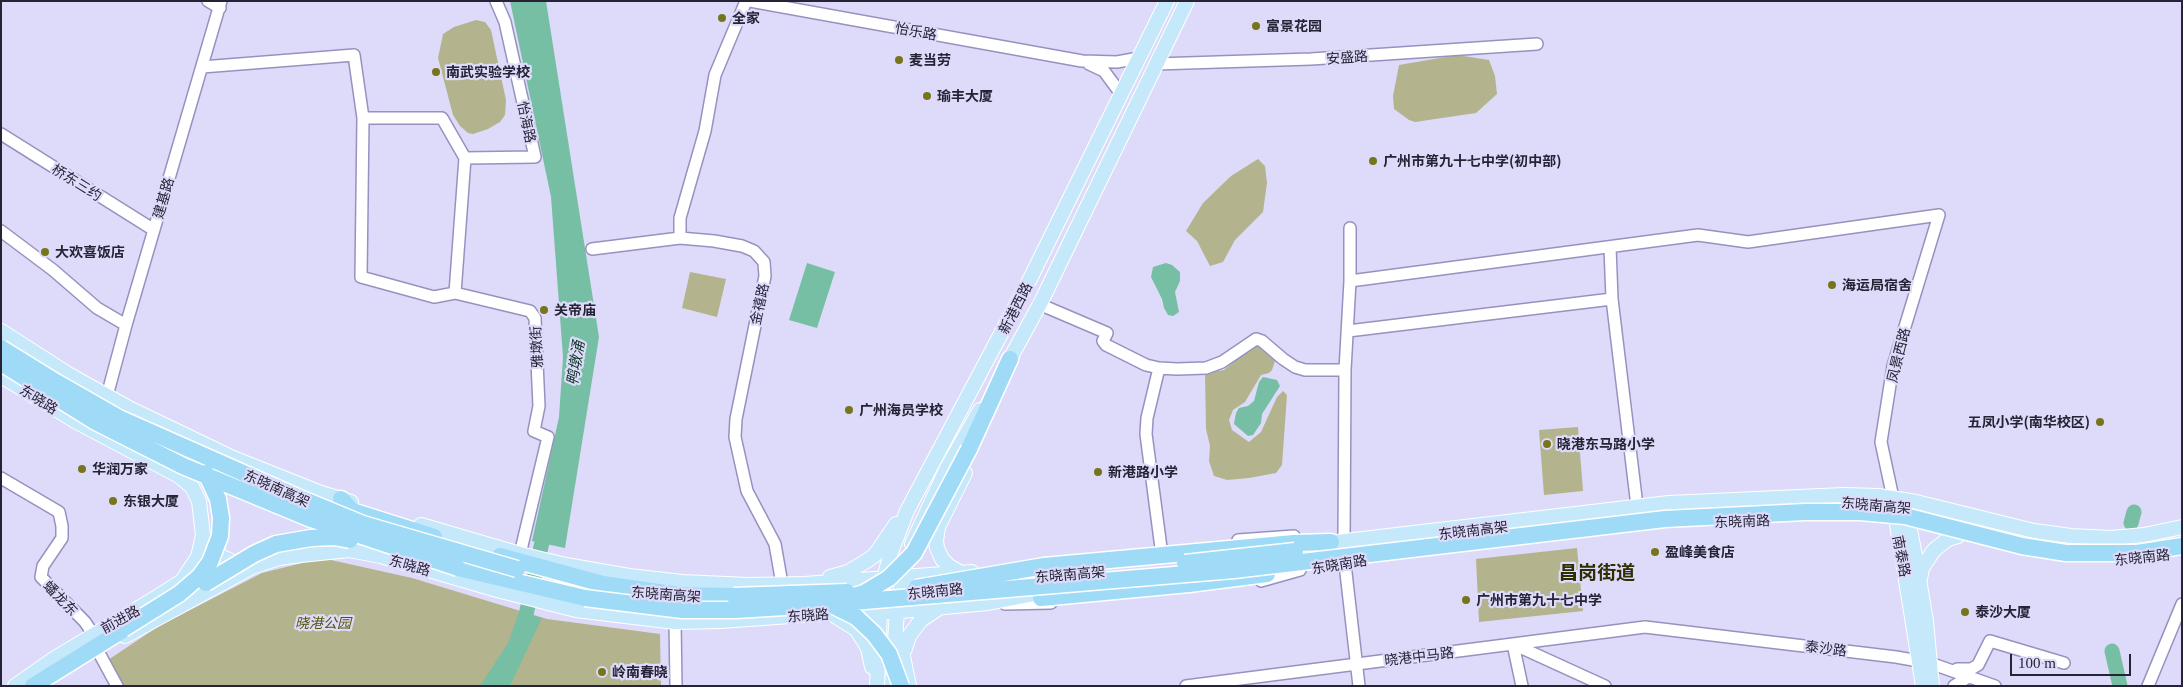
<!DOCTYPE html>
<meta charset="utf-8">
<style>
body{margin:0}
#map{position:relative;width:2183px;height:687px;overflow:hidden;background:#dddbf9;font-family:Georgia,serif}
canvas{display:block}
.frame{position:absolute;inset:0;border:2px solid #252335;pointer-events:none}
.scale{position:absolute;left:2010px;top:654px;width:121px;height:22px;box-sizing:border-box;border:2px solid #252335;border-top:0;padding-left:6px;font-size:15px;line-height:18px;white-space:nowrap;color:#252335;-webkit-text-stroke:4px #dddbf9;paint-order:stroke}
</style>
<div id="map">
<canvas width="2183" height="687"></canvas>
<div class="frame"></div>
<div class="scale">100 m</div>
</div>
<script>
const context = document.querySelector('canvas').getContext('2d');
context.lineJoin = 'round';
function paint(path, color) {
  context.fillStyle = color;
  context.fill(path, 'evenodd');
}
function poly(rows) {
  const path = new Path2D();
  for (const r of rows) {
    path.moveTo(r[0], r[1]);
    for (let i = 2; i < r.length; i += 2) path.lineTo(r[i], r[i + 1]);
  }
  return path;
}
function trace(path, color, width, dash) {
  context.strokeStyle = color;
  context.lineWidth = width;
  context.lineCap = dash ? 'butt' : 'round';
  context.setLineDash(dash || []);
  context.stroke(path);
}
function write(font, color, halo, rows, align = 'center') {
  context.font = font + ' Georgia,"Noto Sans SC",serif';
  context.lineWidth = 4.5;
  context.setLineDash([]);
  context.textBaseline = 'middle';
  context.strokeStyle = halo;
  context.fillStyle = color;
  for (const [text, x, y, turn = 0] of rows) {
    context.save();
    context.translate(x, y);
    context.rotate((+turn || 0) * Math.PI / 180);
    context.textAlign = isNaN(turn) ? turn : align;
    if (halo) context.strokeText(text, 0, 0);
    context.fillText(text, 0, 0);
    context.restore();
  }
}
paint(poly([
 [476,20,485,22,491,30,506,100,505,115,500,122,488,129,473,134,468,133,460,126,453,115,438,58,443,34,454,27],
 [1457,55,1489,60,1495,76,1497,94,1476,113,1415,122,1409,120,1394,109,1393,96,1399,65],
 [1258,159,1265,166,1267,183,1263,212,1235,240,1223,262,1210,266,1197,241,1186,231,1203,203,1231,176],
 [690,272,726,279,717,317,682,308],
 [1258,346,1275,361,1272,370,1269,373,1261,375,1245,402,1233,410,1229,420,1232,430,1249,442,1261,432,1277,397,1283,391,1287,395,1282,465,1276,473,1249,478,1227,480,1214,476,1209,461,1210,446,1206,429,1205,373,1224,370,1252,347],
 [1578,427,1583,491,1544,495,1539,430],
 [1577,548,1583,611,1479,622,1476,559],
 [322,558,412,578,547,619,660,634,661,686,120,686,108,660,159,626,262,573]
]), '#b3b48d');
paint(poly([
 [510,1,546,1,599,337,565,548,532,541,559,417,563,357,551,197],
 [807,263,835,272,817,328,789,320],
 [1166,263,1172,265,1180,272,1180,281,1175,292,1179,312,1173,316,1168,315,1164,308,1162,299,1151,277,1153,267],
 [1263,377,1277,380,1280,386,1262,414,1261,423,1253,435,1248,436,1234,424,1236,413,1239,408,1248,406,1254,401,1259,382],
 [519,612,542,618,511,684,509,686,480,686,508,643]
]), '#77bfa4');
trace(poly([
 [2131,523,2134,512],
 [522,633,546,524],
 [2112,651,2120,686]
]), '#77bfa4', 15);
const minor = poly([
 [208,1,220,8],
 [746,1,715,75,705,131,680,218,680,238,714,241,742,246,754,251,764,262,765,276,736,419,735,437,747,491,775,544,782,584],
 [750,1,1082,61,1117,62,1139,58],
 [1089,64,1104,71,1121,94],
 [1156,64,1311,59,1537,44],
 [202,67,354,55,363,118,361,277,434,297,455,293],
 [363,118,442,118,465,158],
 [1,134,154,230],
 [465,158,455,293,530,311,535,318,539,406,534,431,548,437,520,554],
 [465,158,535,157,505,22,496,1],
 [1,231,53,270,97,308,126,325],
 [1610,247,1612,299],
 [592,249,680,238],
 [1350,281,1698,235,1748,242,1939,215,1893,366,1881,442,1893,498],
 [1039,304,1107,333,1103,341,1106,345,1146,365,1159,368,1147,418,1146,434,1161,548],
 [1348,331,1612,299,1637,506],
 [1159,368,1177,369,1206,368,1222,362,1256,339,1262,341,1283,359,1295,367,1305,370,1345,370],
 [107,403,107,396,126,325,221,1],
 [1,478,59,512,62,526,62,538,43,566,41,577,85,622,93,634],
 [1238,540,1294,536],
 [1344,540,1345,370,1350,281,1350,228],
 [1345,564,1359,686],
 [1261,581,1300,570],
 [1005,604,1051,603],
 [675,622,676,686],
 [1513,644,1605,686],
 [1513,644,1522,686],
 [98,651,117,686],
 [1957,669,1971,669,1978,665,1990,641,2064,663],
 [1186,686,1645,627,1896,657,1930,663,1995,686],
 [1954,686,1970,676],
 [2148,686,2182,604]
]);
const major = poly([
 [1,331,68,374,131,409,233,458,321,493,351,502],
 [1005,368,1041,302,1187,1],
 [1,376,75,421,179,476,192,487,199,501,203,535,208,543,222,557,243,566,252,567,279,558,301,555,349,550,381,556,497,590,576,610,675,622,721,621,831,613,880,613,988,603,1045,592],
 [1894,506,1923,686],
 [1900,509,1909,525,1915,555,1926,621,1932,686],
 [421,525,520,554,566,565,629,576,682,582,748,585,804,584,972,572],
 [912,544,947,468,980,410],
 [1320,544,1669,503,1843,495,1879,496,1916,502,2034,531,2071,536,2111,538,2144,535,2182,527],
 [961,573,949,566,942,559,937,548,936,541,938,527,965,473],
 [830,577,848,572,868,560,875,555,896,524],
 [1920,579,1922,568,1934,550,1948,539,1958,536],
 [988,584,1036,575],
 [832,614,856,629,868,648,872,667],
 [125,636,252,567],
 [903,639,903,656,909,686],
 [905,649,909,636,921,620,939,608],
 [15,686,55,658,157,597,182,581,198,557,203,535],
 [877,686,880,610,884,579,890,555,907,511,1030,279,1167,1],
 [892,686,897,611,904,570]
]);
const highway = poly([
 [969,449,1010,359],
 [341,499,352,511,434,537],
 [500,556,603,584,686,596],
 [1044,566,1294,543,1331,542],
 [458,568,585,598],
 [676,595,734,596],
 [1041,598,1189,584,1267,574],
 [33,686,134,623]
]);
trace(minor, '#9692c0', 14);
trace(major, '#fff', 16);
trace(highway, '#fff', 19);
trace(minor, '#fff', 11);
trace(major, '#c5e9fa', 14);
trace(highway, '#9fdbf6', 16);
const highwayBridge = poly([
 [1,348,56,382,119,418,302,499,363,524,517,569],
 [1,363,94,421,183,466,311,519,458,568],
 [1185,563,1295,551],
 [206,583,254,554,276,544,311,538,334,537,350,540],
 [916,588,1044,566],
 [734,596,847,592],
 [585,598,682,610,736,610,817,605,1234,570,1665,519,1805,512,1860,512,1905,516,2022,546,2066,553,2137,553,2182,546],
 [848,598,864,593,889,578,914,553,969,449],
 [832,605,856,617,874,634,889,654,901,686],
 [123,629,179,594,200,576,210,562,220,536,221,518,218,499,206,473]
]);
trace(highwayBridge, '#fff', 19, []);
trace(highwayBridge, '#9fdbf6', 16);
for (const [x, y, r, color] of [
 [722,18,5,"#77751b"],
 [1256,26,5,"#77751b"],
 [899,60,5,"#77751b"],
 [436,72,5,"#77751b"],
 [927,96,5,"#77751b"],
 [1373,161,5,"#77751b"],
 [45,252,5,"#77751b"],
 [1832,285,5,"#77751b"],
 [544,310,5,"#77751b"],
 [849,410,5,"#77751b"],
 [2100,422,5,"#77751b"],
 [1547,444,5,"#77751b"],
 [82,469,5,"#77751b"],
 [1098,472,5,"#77751b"],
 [113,501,5,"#77751b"],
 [1655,552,5,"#77751b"],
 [1466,600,5,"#77751b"],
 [1965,612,5,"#77751b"],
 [602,672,5,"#77751b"]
]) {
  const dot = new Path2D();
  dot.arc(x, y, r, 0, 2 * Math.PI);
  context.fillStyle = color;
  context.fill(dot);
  trace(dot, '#dddbf9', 2);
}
write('bold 14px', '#252335', '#dddbf9', [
 ["全家",732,18],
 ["富景花园",1266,26],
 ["麦当劳",909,60],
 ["南武实验学校",446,72],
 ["瑜丰大厦",937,96],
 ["广州市第九十七中学(初中部)",1383,161],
 ["大欢喜饭店",55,252],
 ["海运局宿舍",1842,285],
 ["关帝庙",554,310],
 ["广州海员学校",859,410],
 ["五凤小学(南华校区)",2090,422,"right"],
 ["晓港东马路小学",1557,444],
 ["华润万家",92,469],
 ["新港路小学",1108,472],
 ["东银大厦",123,501],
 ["盈峰美食店",1665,552],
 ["广州市第九十七中学",1476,600],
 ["泰沙大厦",1975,612],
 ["岭南春晓",612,672]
], 'left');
write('14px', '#252335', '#dddbf9', [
 ["怡乐路",916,31,10],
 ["安盛路",1347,57,-4],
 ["怡海路",527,122,78],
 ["桥东三约",77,182,32],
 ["建基路",163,198,-74],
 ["金禧路",759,304,-78],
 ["新港西路",1015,308,-63],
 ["雅墩街",536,347,-93],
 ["凤景西路",1898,355,-76],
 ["东晓路",39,399,32],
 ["东晓南高架",277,488,24],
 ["东晓南高架",1876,505,5],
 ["东晓南路",1742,521,-2],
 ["东晓南高架",1473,530,-7],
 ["南泰路",1902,556,79],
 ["东晓南路",2142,557,-6],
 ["东晓南路",1339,564,-9],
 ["东晓路",410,565,16],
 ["东晓南高架",1070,574,-5],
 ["东晓南路",935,591,-6],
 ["东晓南高架",666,594,4],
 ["蟠龙东",61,598,46],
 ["东晓路",808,615,-4],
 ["前进路",120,619,-29],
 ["泰沙路",1826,648,7],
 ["晓港中马路",1419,656,-7]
]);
write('italic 14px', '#565406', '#dddbf9', [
 ["晓港公园",323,623]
]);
write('italic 15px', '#123429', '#dddbf9', [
 ["鸭墩涌",575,363,-81]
]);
write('bold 19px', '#2f2e03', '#dddbf9', [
 ["昌岗街道",1597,572]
]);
</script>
